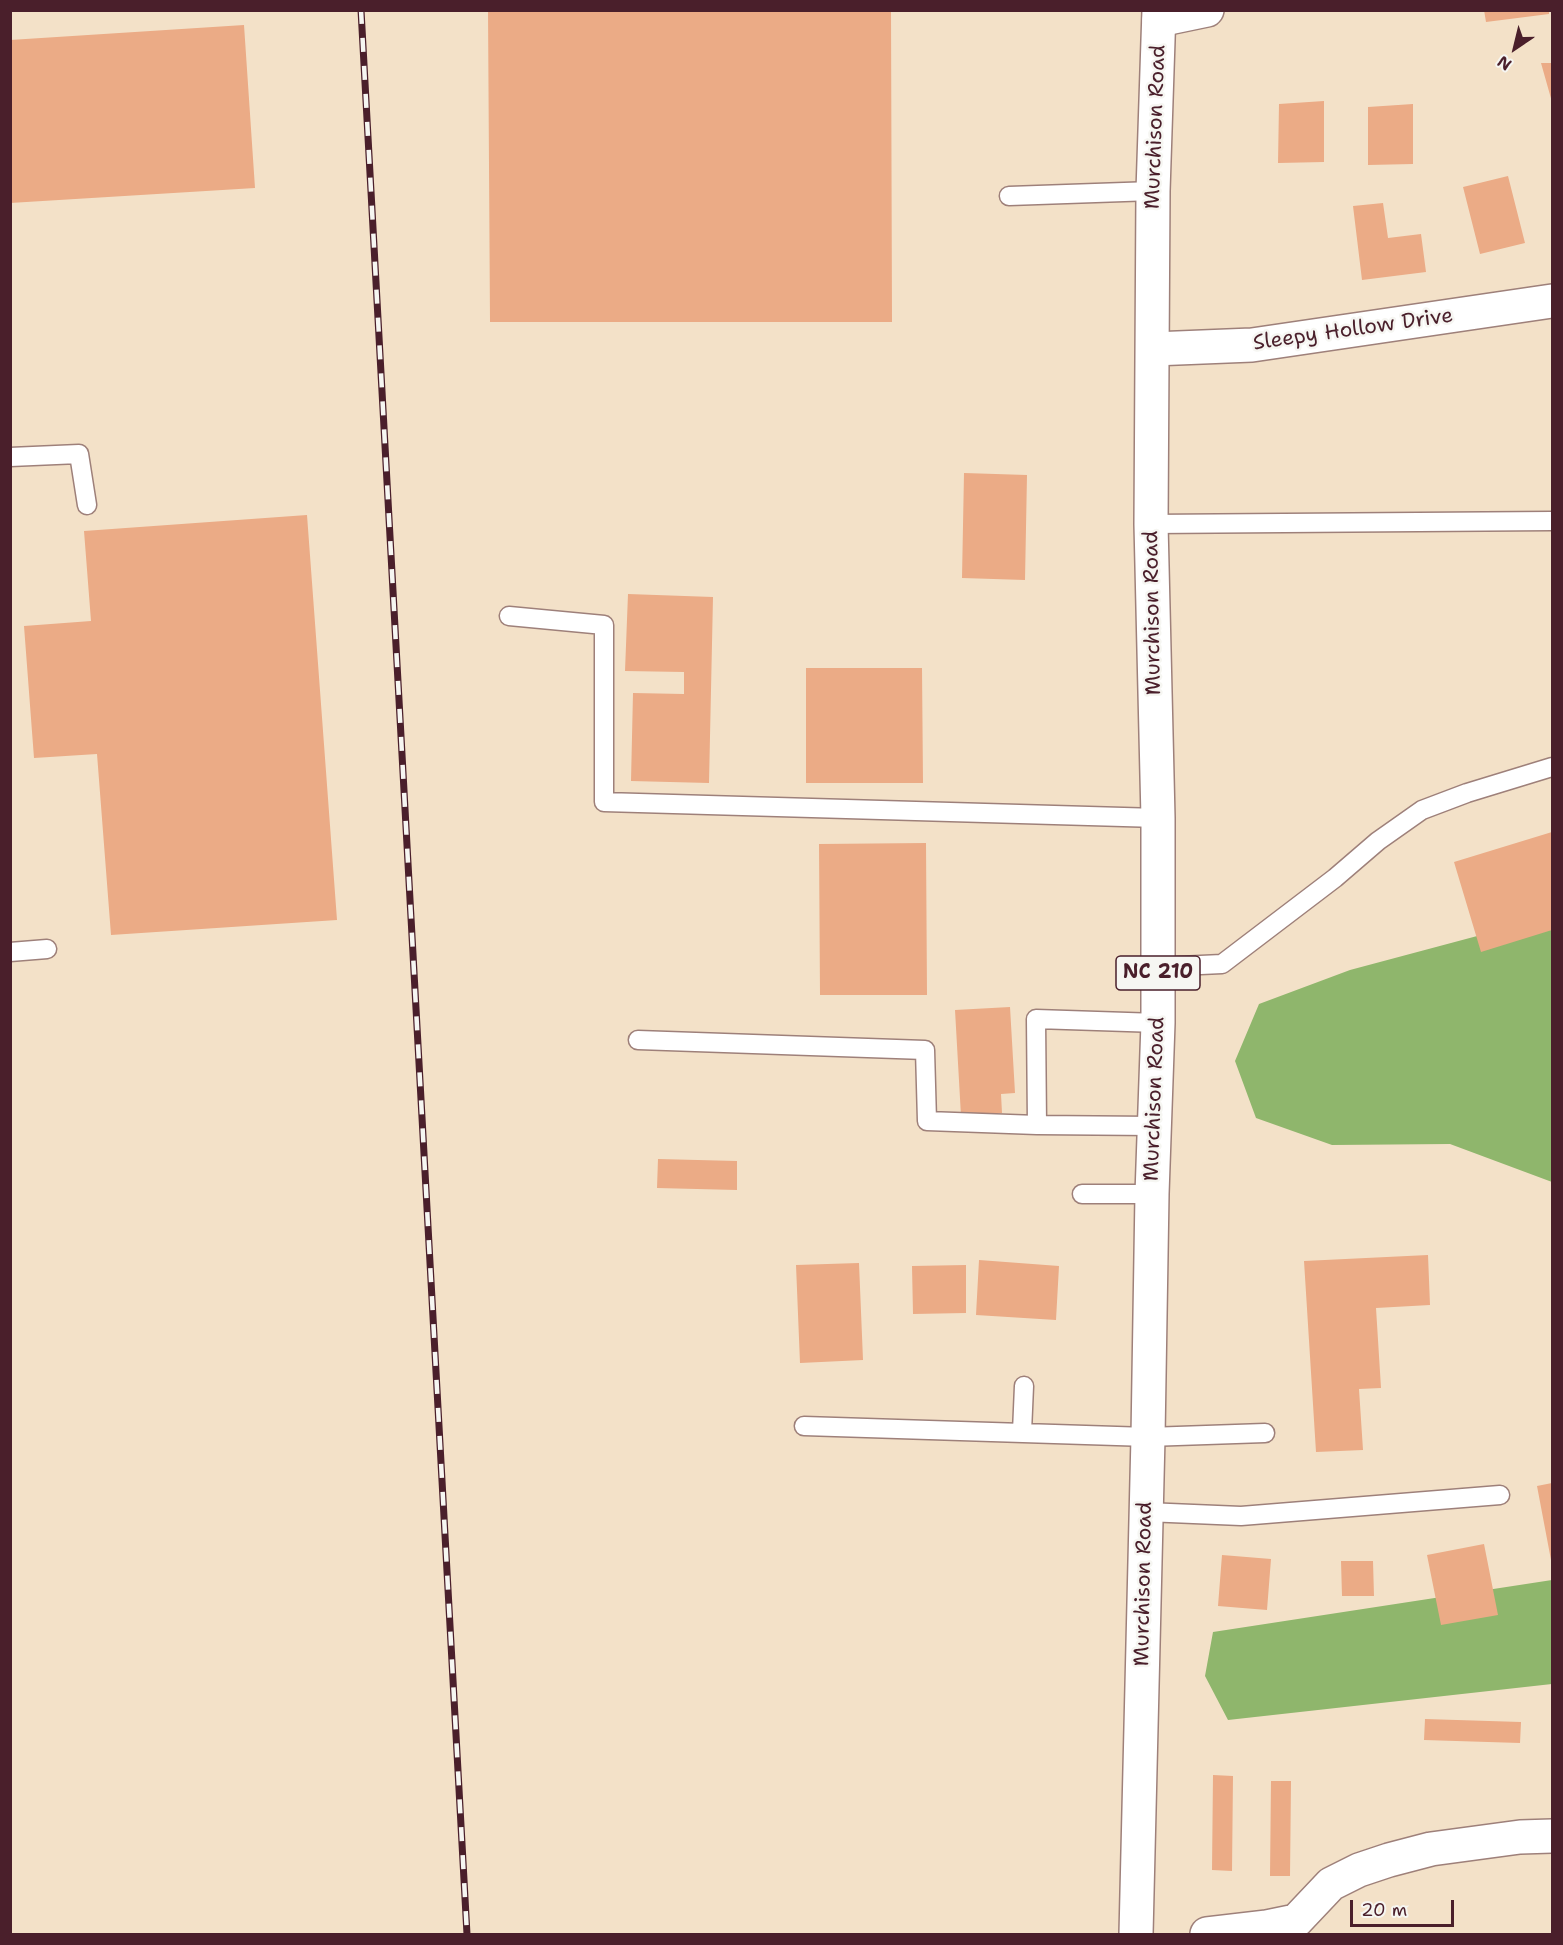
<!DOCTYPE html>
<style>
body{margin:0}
#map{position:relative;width:1563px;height:1945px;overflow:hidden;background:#f3e1c8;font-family:"Shantell Sans",sans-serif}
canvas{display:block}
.frame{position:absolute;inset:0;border:12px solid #4a1f2b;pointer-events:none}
.north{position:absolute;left:1485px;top:18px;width:60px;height:60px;-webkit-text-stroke:4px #f6f6f2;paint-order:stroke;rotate:215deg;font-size:16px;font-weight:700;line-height:24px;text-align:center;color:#4a1f2b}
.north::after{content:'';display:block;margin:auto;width:21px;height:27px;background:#4a1f2b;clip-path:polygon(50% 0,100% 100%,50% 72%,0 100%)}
.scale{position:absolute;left:1350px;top:1900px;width:104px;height:27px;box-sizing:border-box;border:3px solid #4a1f2b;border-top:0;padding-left:8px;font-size:18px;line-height:21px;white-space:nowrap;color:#4a1f2b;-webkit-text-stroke:4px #f6f6f2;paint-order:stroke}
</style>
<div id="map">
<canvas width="1563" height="1945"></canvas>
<div class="frame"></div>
<div class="north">N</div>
<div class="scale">20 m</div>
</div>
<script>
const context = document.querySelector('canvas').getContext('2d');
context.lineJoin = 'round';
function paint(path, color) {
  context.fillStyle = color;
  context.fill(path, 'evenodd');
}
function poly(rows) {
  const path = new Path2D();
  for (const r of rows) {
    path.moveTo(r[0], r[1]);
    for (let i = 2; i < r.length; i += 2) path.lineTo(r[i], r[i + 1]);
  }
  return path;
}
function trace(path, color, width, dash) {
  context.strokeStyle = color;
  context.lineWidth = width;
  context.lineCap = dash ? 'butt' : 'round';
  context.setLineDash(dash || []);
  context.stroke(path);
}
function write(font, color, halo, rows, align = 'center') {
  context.font = font + ' "Shantell Sans",sans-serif';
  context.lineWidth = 5;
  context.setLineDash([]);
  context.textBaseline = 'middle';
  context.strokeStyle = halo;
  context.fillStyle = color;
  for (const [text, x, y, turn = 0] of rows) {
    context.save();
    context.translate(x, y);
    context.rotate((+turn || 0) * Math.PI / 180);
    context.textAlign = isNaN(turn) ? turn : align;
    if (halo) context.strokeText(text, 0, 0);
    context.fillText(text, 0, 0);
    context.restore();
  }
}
paint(poly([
 [1552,916,1552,1182,1450,1144,1332,1145,1256,1118,1235,1061,1259,1004,1350,970],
 [1552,1580,1552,1684,1228,1720,1205,1676,1213,1632]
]), '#8fb66c');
paint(poly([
 [488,10,891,10,892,322,490,322],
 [1484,10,1549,10,1549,14,1486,22],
 [244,25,255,188,10,203,10,40],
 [1541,63,1552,63,1552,102],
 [1324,101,1324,162,1278,163,1279,104],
 [1413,104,1413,164,1368,165,1368,107],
 [1508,176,1525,243,1480,254,1463,187],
 [1383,203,1388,238,1421,234,1426,272,1362,280,1353,206],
 [964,473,1027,475,1025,580,962,578],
 [307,515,337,920,111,935,97,754,34,758,24,626,91,621,84,531],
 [628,594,713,597,709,783,631,781,633,693,684,694,684,672,625,671],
 [806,668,922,668,923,783,806,783],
 [1552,832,1552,930,1481,952,1454,862],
 [926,843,927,995,820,995,819,844],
 [1010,1007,1015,1093,1001,1094,1002,1113,961,1116,955,1010],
 [658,1159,737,1161,737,1190,657,1188],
 [1428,1255,1430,1305,1376,1308,1381,1388,1359,1389,1363,1450,1316,1452,1304,1261],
 [979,1260,1059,1266,1056,1320,976,1315],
 [859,1263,863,1360,800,1363,796,1265],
 [966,1265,966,1313,913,1314,912,1266],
 [1552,1483,1552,1560,1551,1560,1537,1486],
 [1484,1544,1498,1615,1441,1625,1427,1555],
 [1222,1555,1271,1559,1267,1610,1218,1606],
 [1341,1561,1373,1561,1374,1596,1342,1596],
 [1425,1719,1521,1722,1520,1743,1424,1740],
 [1213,1775,1233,1776,1232,1871,1212,1870],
 [1271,1781,1291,1781,1290,1876,1270,1876]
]), '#ebab86');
const service = poly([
 [1009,196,1153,191],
 [10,457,79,454,87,505],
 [1151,524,1552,521],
 [509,616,604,625,604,802,1158,818],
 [10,952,47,949],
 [1158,967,1222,964,1335,878,1378,841,1422,810,1467,793,1552,767],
 [638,1040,925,1050,927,1121,1037,1125,1154,1126],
 [1037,1125,1036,1019,1158,1023],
 [1082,1194,1152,1194],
 [804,1426,1148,1437,1265,1433],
 [1022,1432,1024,1386],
 [1146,1512,1241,1516,1500,1495]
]);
const minor = poly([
 [1159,20,1207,10],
 [1153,349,1252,345,1552,301],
 [1207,1934,1267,1927,1296,1921,1331,1884,1359,1870,1389,1860,1431,1849,1520,1837,1552,1836]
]);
const primary = poly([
 [1136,1934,1148,1437,1152,1194,1158,1023,1158,818,1151,524,1153,191,1159,10]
]);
trace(service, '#9e807a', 21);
trace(minor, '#9e807a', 36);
trace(primary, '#9e807a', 36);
trace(service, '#fff', 18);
trace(minor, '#fff', 33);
trace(primary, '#fff', 33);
const rail = poly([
 [361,10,467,1934]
]);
trace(rail, '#4a1f2b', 7);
trace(rail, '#f6f6f2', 4.5, [14]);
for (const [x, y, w] of [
 [1158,973,84]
]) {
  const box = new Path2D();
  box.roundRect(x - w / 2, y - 17, w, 34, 4.5);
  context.fillStyle = '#f6f6f2';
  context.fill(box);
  trace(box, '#4a1f2b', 1.5);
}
write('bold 20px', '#4a1f2b', null, [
 ["NC 210",1158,973]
]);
write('21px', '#4a1f2b', '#f6f6f2', [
 ["Murchison Road",1156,127,-88],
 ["Sleepy Hollow Drive",1353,330,-8],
 ["Murchison Road",1153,613,-91],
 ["Murchison Road",1155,1099,-88],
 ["Murchison Road",1144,1584,-89]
]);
</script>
